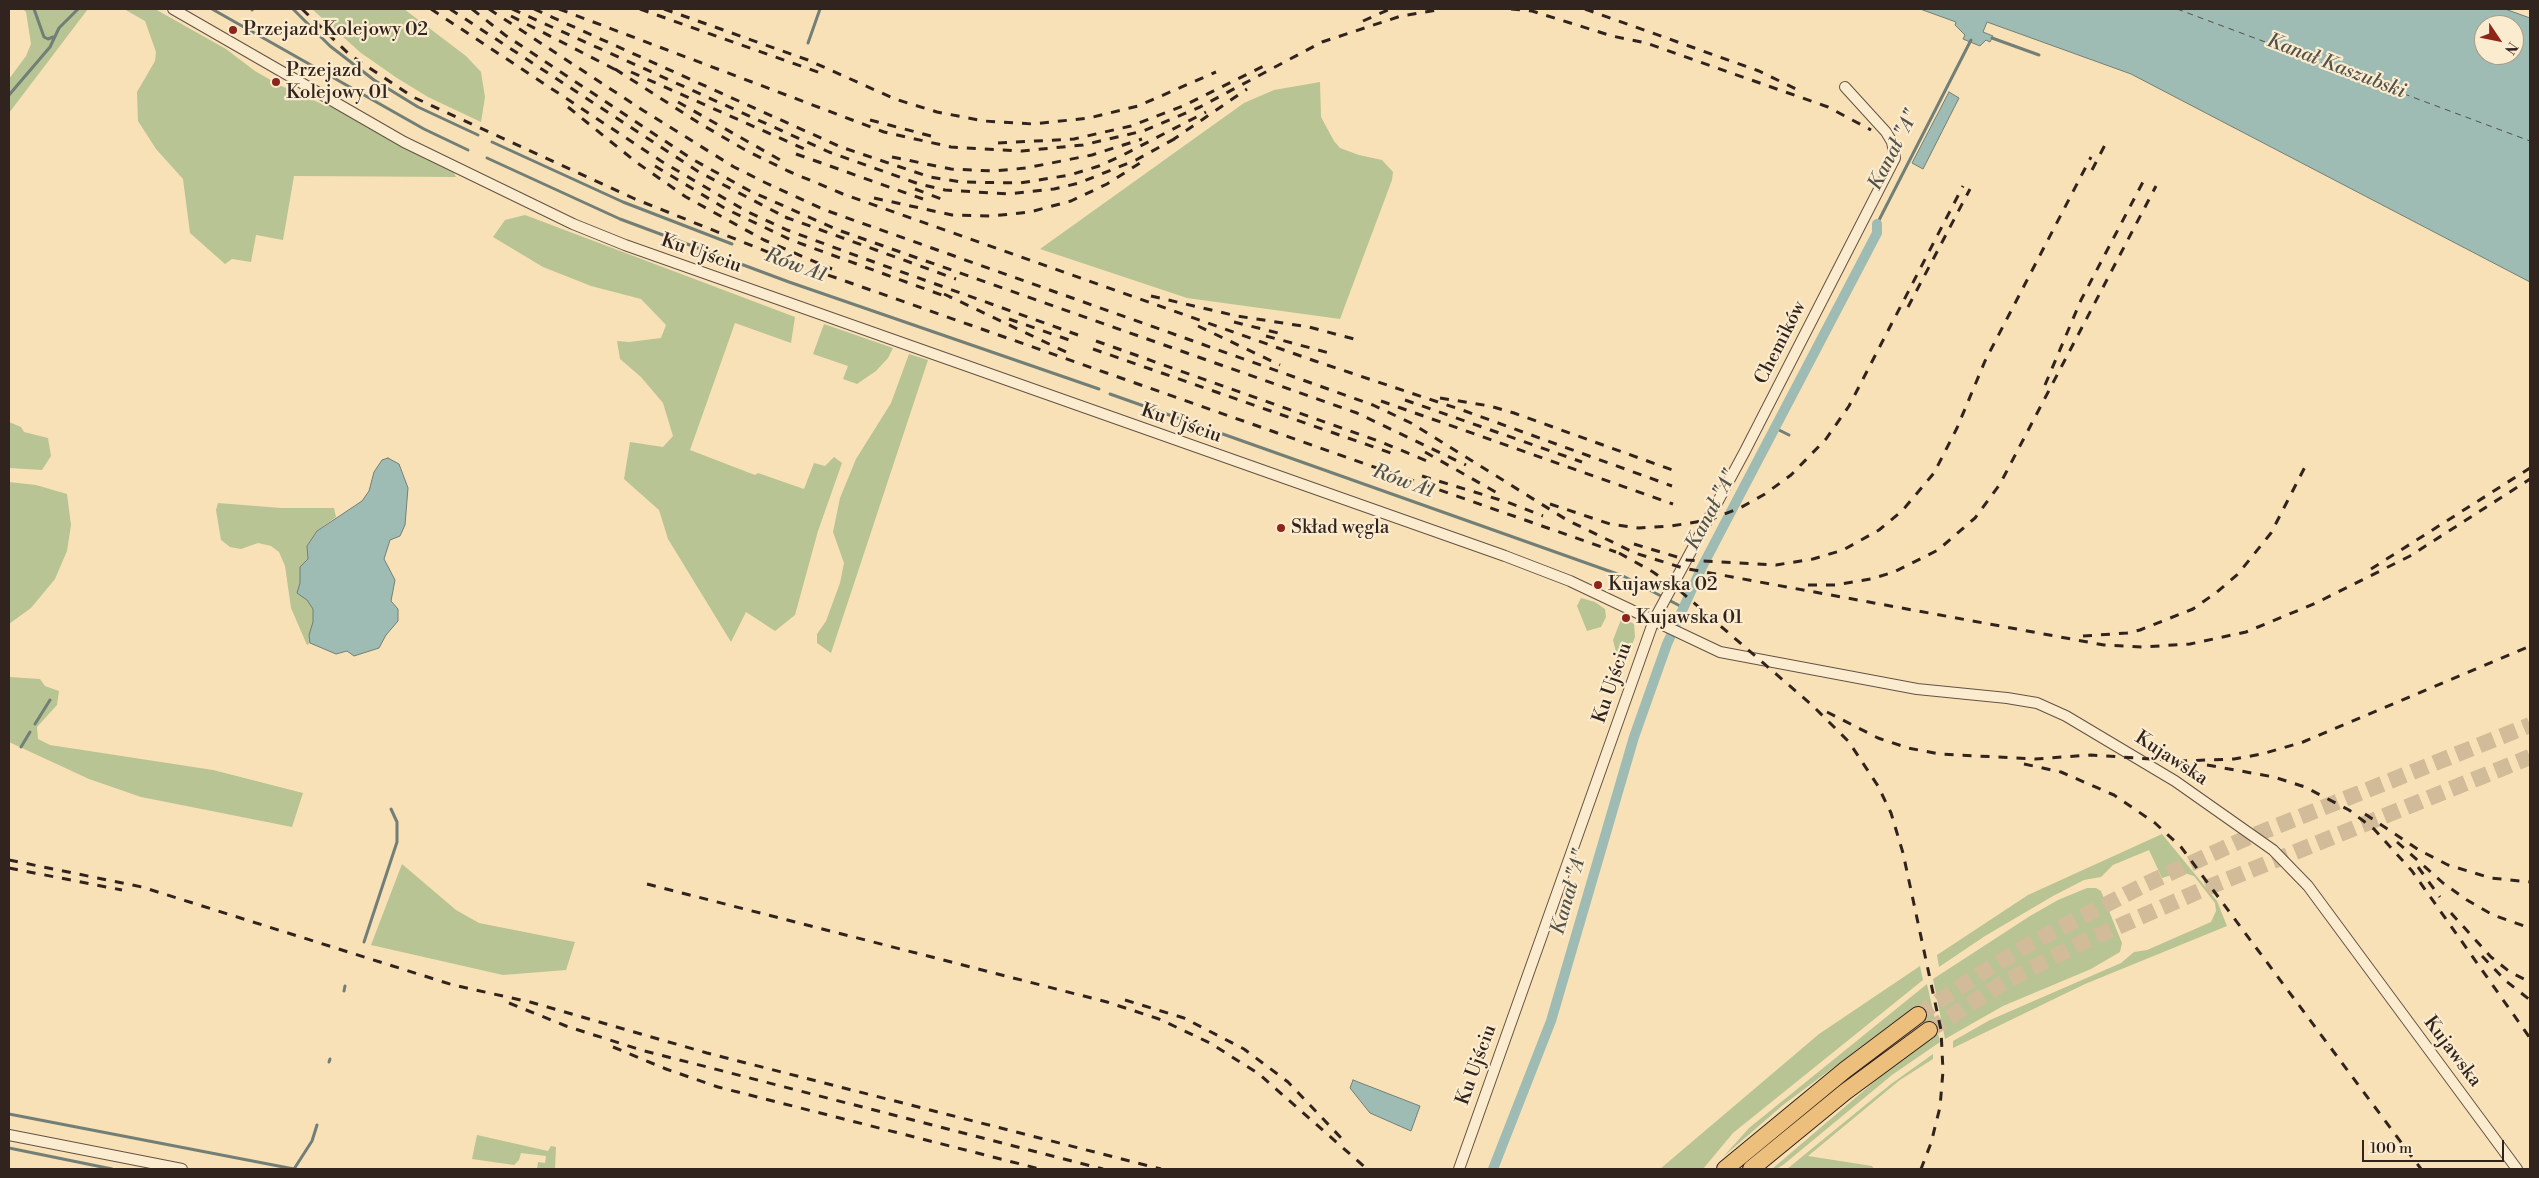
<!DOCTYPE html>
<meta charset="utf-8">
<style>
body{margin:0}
#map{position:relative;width:2539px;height:1178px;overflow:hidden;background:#f9e1b7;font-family:"Libre Bodoni",serif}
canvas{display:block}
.frame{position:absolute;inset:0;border:10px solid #31231d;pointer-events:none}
.north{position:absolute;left:2474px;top:15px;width:50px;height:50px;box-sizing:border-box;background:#fbecd0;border:1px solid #aa9c88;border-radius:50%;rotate:124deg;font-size:14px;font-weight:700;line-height:20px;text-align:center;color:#31231d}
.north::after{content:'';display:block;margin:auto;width:18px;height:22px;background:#8f2418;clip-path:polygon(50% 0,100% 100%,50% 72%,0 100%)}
.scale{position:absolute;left:2362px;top:1140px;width:142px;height:22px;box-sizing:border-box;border:2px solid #31231d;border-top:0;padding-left:6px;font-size:15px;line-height:18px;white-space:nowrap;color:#31231d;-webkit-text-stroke:4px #fbecd0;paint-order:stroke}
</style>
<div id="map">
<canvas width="2539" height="1178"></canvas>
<div class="frame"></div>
<div class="north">N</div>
<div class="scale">100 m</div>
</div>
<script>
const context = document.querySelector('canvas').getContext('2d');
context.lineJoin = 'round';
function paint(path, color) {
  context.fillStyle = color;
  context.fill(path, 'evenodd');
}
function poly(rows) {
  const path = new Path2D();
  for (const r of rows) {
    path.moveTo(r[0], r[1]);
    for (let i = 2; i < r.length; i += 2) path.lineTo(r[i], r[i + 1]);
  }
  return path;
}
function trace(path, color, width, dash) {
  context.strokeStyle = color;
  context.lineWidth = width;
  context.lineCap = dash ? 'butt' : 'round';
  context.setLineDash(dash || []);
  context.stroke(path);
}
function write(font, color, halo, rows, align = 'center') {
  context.font = font + ' "Libre Bodoni",serif';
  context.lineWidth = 4.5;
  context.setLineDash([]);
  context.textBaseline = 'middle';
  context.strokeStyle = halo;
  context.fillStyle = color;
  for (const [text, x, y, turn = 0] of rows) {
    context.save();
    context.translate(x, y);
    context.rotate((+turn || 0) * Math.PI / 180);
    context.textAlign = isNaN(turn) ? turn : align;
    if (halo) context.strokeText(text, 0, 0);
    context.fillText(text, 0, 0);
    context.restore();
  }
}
paint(poly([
 [23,9,88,9,9,113,9,79,26,56,31,44,26,12],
 [124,9,155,9,226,49,255,71,281,86,303,94,323,105,325,103,398,145,454,173,456,177,294,176,283,240,256,235,251,262,232,259,225,264,190,233,183,179,156,149,138,121,137,92,155,61,156,52,145,21],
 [312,9,404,9,466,56,481,72,485,97,481,122,428,97,397,78,361,53],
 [1320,82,1321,117,1334,141,1340,148,1359,155,1382,160,1393,172,1392,180,1340,319,1187,298,1040,249,1244,103,1274,90],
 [525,215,795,317,791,343,735,323,690,450,755,475,758,473,804,489,814,463,825,466,834,457,842,463,818,531,795,615,775,631,746,612,731,642,668,539,659,510,624,479,630,442,663,447,673,436,663,403,641,377,620,359,617,341,629,342,661,338,666,325,641,299,591,286,543,267,493,237,505,220],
 [824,324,893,348,888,358,876,371,857,384,843,379,848,366,813,354],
 [909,354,928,360,831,653,817,643,817,634,826,621,840,583,844,563,833,532,840,498,856,459,891,403],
 [9,422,21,427,24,432,48,438,51,456,42,470,9,468],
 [9,482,36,485,67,494,71,525,67,551,55,579,31,608,9,624],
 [218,503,281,508,334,508,336,517,317,531,307,546,308,559,300,567,300,583,313,609,313,623,309,635,310,643,307,645,291,608,285,566,279,552,271,546,258,543,241,549,230,547,221,540,216,510],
 [1581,598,1595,602,1605,609,1606,617,1601,627,1587,631,1577,606],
 [1622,617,1634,624,1635,637,1627,657,1616,652,1613,640],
 [9,677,40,679,45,686,59,691,57,705,37,727,38,739,50,745,213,770,303,793,292,827,141,797,89,779,9,742],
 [2162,834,2217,901,2227,926,2085,984,1953,1048,1953,1041,1990,1020,2121,963,2134,952,2147,950,2211,922,2216,911,2215,903,2194,876,2181,872,2162,878,2149,850,2113,865,2101,877,2084,880,2053,896,1985,936,1939,967,1937,955,2028,895],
 [402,864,456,910,479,923,575,942,566,970,503,975,371,945],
 [2087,888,2096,888,2101,891,2122,943,2120,952,2091,969,2003,1006,1945,1039,1933,979,2030,916,2058,900],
 [1920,966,1923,980,1733,1133,1703,1169,1660,1169,1819,1034],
 [1927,984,1940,1042,1892,1075,1783,1165,1776,1169,1767,1169,1772,1169,1881,1076,1933,1037,1913,1008,1783,1105,1723,1157,1749,1128],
 [1933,1054,1933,1059,1900,1080,1808,1156,1872,1166,1874,1169,1787,1169,1891,1084],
 [477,1135,548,1151,551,1146,556,1147,555,1169,537,1169,538,1162,545,1163,546,1156,521,1153,519,1160,514,1165,472,1159]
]), '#b8c493');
const water = poly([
 [1920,9,2505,9,2530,18,2530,282,2131,74,1987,22,1983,32,1993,36,1990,42,1986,40,1980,46,1963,39,1965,35,1955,25,1956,22,1920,9],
 [2484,25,2514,25,2514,55,2484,55,2484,25],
 [1949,92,1959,98,1923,169,1912,163,1949,92],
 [388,458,399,464,408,488,405,525,400,536,390,540,384,559,395,580,391,601,398,609,398,621,386,635,379,648,354,656,347,651,336,654,310,643,309,635,313,622,313,609,307,600,297,593,300,583,300,567,308,559,307,546,317,531,362,501,369,491,374,472,382,460,388,458],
 [1353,1080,1420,1106,1411,1131,1370,1113,1350,1088,1353,1080]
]);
paint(water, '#9ebcb3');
trace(water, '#727f77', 1);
trace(poly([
 [34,9,44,37,48,39,53,37],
 [212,9,424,129,468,150],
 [293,9,330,46,374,80,418,107,478,135],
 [252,10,253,9],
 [1992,38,2039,55],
 [808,43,820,9],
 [9,95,50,47,59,28,78,9],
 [492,142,623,202,732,244],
 [487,158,620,219,789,282,1099,389],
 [1877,224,1971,40],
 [1110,394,1623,576,1682,607],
 [1775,428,1789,435],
 [35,724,50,700],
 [21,747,30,732],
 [364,942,397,842,397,822,391,809],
 [344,991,345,986],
 [329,1062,330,1059],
 [9,1114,294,1169],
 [9,1148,112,1169],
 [294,1169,312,1141,317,1125]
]), '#727f77', 3);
trace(poly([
 [1493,1169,1551,1021,1634,737,1667,644,1702,567,1877,233,1877,224]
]), '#9ebcb3', 10);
trace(poly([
 [2177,9,2530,141]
]), '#52514a', 1, [6, 5]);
trace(poly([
 [1918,1015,1978,975,2035,941,2144,885,2242,840,2530,725],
 [1929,1030,2003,983,2083,942,2204,889,2530,757]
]), '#d1bb98', 16, [16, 8]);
const minor = poly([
 [173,9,404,142,573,224,625,245,1505,556,1570,581,1720,652,1917,689,2007,698,2037,703,2066,716,2175,781,2273,850,2308,886,2517,1169],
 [9,1135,182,1169],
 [1459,1169,1654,620,1745,451,1895,158,1892,142,1886,132,1845,87]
]);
const trunk = poly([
 [1725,1169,1845,1070,1918,1015],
 [1751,1169,1845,1092,1929,1030]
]);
trace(minor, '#635244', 12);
trace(trunk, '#31231d', 18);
trace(minor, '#fbecd0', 10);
trace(trunk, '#ecc07c', 16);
trace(poly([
 [302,9,350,55,413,97,635,199,808,268,1616,552],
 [431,9,661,161,746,211,787,230,860,257,1078,335],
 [450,9,699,172,789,219],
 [472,9,505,35,692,159,750,191,838,230,1357,413,1466,465],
 [489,9,644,111,734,167,766,183,825,210,1373,405,1411,423,1567,520,1635,553,1683,568,2104,645,2142,647,2190,644,2246,632,2316,603,2410,556,2530,479],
 [512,9,829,152,919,184,945,190,1008,194,1054,189,1079,183,1136,160,1176,138],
 [534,9,841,147,930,177,961,182,1020,183,1070,175,1099,166,1123,155,1206,112],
 [559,9,884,132,951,147,1022,151,1083,145,1143,131,1200,107,1322,42,1401,16,1443,9],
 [640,9,826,75],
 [664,9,808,60,895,99,937,112,984,121,1033,124,1089,118,1138,106,1216,72],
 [1511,9,1532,11,1612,36,1646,43,1828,107,1871,130],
 [1585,9,1759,71,1800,91],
 [511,16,620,72],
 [1363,21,1390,9],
 [615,69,699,123,747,151,788,171,843,194,1315,361,1465,411,1672,486],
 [631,72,809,151],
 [678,102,782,161],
 [568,107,636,162,686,197,764,240,832,269],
 [870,120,931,136],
 [1171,141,1247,89],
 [998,143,1074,139,1131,126,1183,106,1270,63],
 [796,154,923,199],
 [892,157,951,169,994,171,1026,168,1092,155,1142,139],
 [655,166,726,209,791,240,950,298],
 [2092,170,2107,141],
 [915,189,944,200],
 [874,198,952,215,992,216,1030,212,1071,201,1107,184,1140,163],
 [785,217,956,279],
 [944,294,1066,352],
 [1151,296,1237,316,1309,327,1354,339],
 [1908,307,1970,189],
 [1009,319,1075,342],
 [1234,322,1278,333],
 [1198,326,1280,365],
 [1266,336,1333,354],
 [1096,341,1381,442,1432,463],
 [1093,349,1391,453],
 [2045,385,2081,300,2144,180],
 [1440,398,1490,406,1514,413,1678,472],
 [1405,400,1582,462],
 [1381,401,1673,504],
 [1425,452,1499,494],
 [1422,476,1507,502,1543,516],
 [1550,504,1610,524,1639,528,1671,526,1709,520,1740,508,1765,494,1791,475,1826,439,1849,406,1963,186],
 [1634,544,1687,560,1776,565,1813,559,1843,550,1879,530,1902,511,1934,473,1957,428,1985,361,2091,157],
 [1619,553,1653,572,1679,590,1813,706,1849,742,1878,786,1891,813,1903,853,1941,1030,1943,1071,1940,1107,1931,1143,1921,1169],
 [2371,569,2530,468],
 [1808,585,1835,585,1871,579,1894,572,1938,550,1975,518,2000,484,2156,186],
 [2083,636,2127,633,2140,630,2193,609,2217,592,2238,574,2271,533,2308,461],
 [1827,712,1878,738,1908,748,1940,754,2035,759,2091,755,2181,761,2234,759,2262,754,2303,742,2530,646],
 [2024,764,2061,772,2114,795,2155,823,2181,847,2421,1169],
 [2207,765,2274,777,2305,787,2349,810,2374,829,2412,871,2530,1038],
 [2365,814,2419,850,2448,865,2491,878,2530,882],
 [2397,842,2443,883,2467,900,2493,915,2530,928],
 [9,860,142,887,453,985,530,1002,707,1053,1161,1169],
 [2418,867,2440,897],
 [9,868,122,890],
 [647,884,1107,1002,1159,1019,1210,1043,1259,1074,1367,1169],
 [2451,913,2491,957,2510,972,2530,982],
 [2482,956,2506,981,2530,1000],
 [1125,1000,1184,1018,1244,1049,1288,1082,1345,1142],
 [509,1003,566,1026,641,1050,1103,1169],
 [613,1047,666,1069,718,1087,1040,1169]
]), '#31231d', 3, [9, 9]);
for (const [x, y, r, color] of [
 [233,30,5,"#8f2418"],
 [276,82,5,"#8f2418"],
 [1281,528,5,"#8f2418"],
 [1598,585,5,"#8f2418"],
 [1626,618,5,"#8f2418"]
]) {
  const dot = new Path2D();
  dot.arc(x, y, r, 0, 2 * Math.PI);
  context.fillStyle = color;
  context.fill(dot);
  trace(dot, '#fbecd0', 2);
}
write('19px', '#31231d', '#fbecd0', [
 ["Przejazd Kolejowy 02",243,30],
 ["Przejazd",286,71],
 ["Kolejowy 01",286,93],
 ["Skład węgla",1291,528],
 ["Kujawska 02",1608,585],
 ["Kujawska 01",1636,618]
], 'left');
write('19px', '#31231d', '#fbecd0', [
 ["Ku Ujściu",701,254,19],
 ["Chemików",1781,343,-63],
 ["Ku Ujściu",1181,424,19],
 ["Ku Ujściu",1613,683,-71],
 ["Kujawska",2171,759,33],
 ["Kujawska",2452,1052,53],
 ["Ku Ujściu",1477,1065,-70]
]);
write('italic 20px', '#52514a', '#fbecd0', [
 ["Kanał Kaszubski",2336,67,21],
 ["Kanał \"A\"",1894,151,-63],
 ["Rów A1",795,266,20],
 ["Rów A1",1403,482,20],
 ["Kanał \"A\"",1712,511,-62],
 ["Kanał \"A\"",1570,893,-74]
]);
</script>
